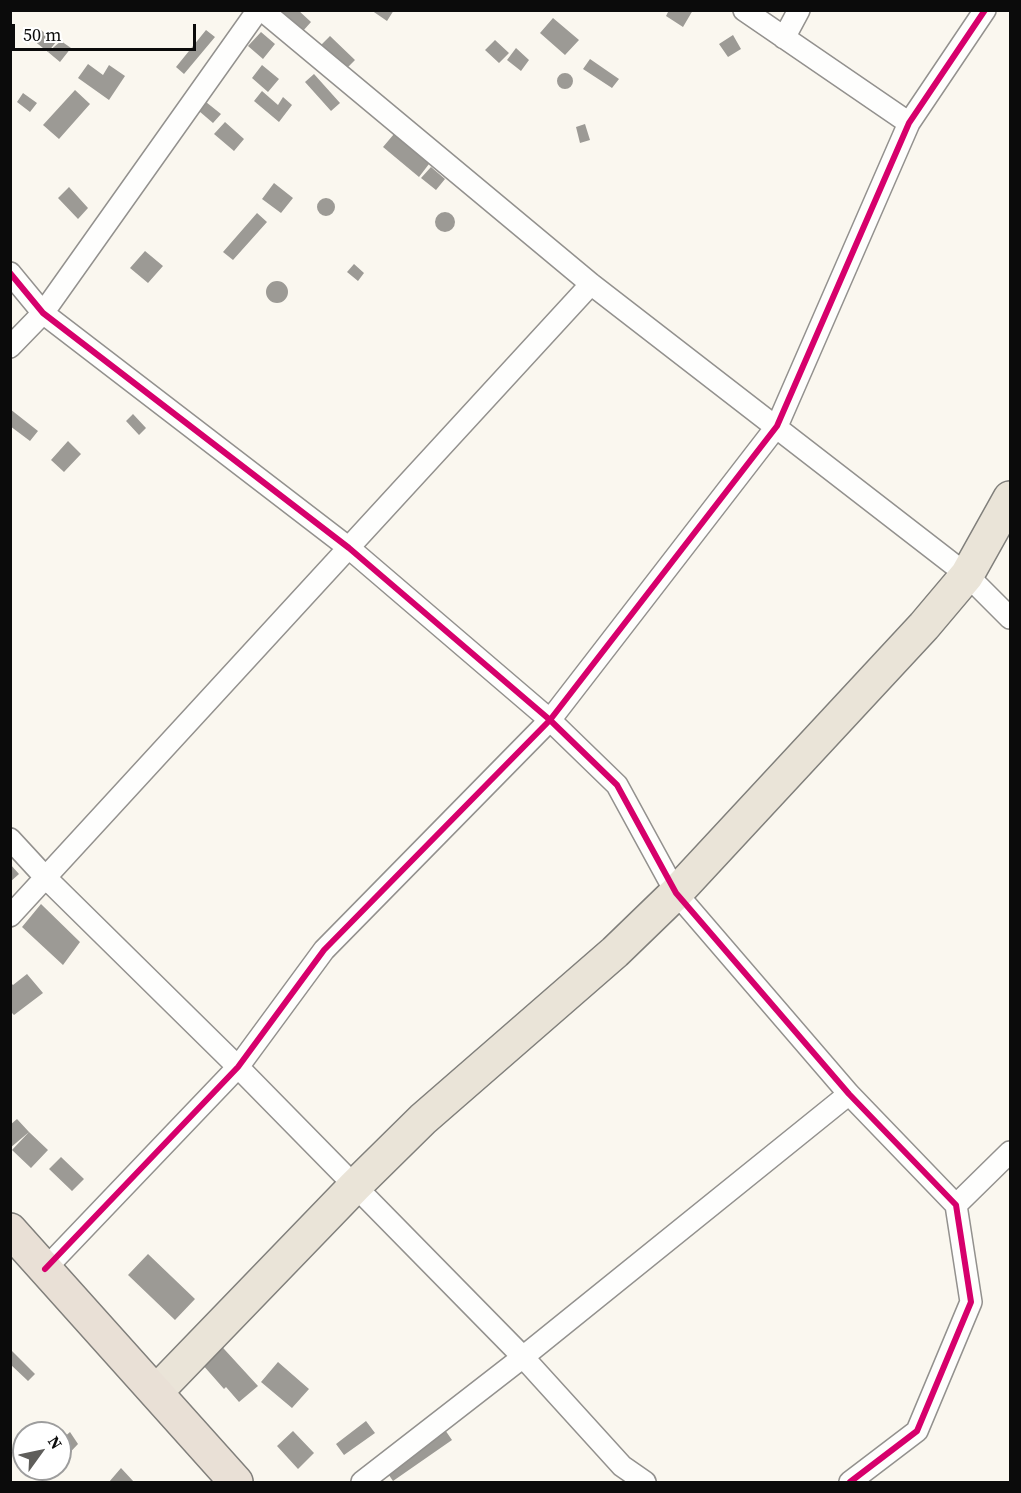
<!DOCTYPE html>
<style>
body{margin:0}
#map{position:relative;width:1021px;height:1493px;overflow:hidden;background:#faf7ef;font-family:"Source Serif 4",serif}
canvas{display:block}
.frame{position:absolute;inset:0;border:12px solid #0b0b0b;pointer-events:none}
.north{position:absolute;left:12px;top:1421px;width:60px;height:60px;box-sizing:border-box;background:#fff;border:2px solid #9d9d9d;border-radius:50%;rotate:57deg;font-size:16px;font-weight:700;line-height:24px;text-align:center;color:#0b0b0b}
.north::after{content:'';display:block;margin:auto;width:21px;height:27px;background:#5f5e5b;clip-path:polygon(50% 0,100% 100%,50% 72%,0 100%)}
.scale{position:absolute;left:12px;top:24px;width:184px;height:27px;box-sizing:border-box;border:3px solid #0b0b0b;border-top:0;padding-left:8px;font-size:18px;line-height:21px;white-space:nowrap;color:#0b0b0b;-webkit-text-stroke:4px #fff;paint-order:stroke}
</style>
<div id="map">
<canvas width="1021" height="1493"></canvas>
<div class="frame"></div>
<div class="north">N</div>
<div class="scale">50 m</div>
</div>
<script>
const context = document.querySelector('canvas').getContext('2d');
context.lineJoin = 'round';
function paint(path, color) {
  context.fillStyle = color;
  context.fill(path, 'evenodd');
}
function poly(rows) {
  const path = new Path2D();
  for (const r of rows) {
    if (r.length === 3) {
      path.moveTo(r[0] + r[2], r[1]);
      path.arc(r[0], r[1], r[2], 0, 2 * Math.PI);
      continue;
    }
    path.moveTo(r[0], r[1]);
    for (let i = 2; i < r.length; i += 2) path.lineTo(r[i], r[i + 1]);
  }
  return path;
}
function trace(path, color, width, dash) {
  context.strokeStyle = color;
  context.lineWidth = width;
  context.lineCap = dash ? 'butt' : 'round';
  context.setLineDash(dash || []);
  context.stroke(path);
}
paint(poly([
 [282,10,298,10,311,22,302,32,281,12],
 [371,10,394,10,387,21],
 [669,10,693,10,683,27,666,16],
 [553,18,579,40,565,55,540,33],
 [41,30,56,42,48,52,33,40],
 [206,30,215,37,184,74,176,67],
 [261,32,275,44,263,59,248,46],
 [733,35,741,49,728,57,719,44],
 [330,36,355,60,345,70,320,46],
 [495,40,509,53,499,63,485,50],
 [61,41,71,48,60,62,48,52],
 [516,48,529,60,521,71,507,60],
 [590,59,619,79,612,88,583,69],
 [88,64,103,75,109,65,125,76,109,100,78,78],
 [262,65,279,79,268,92,252,78],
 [565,81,8],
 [314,74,340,103,331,111,305,82],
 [75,90,90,104,59,139,43,125],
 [262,91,278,105,283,97,292,105,279,122,254,101],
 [23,93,37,103,30,112,17,102],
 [206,102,221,114,213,123,199,111],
 [225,122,244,139,234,151,214,134],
 [585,124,590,140,580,143,576,127],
 [394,134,429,164,419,177,383,147],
 [431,167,445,179,436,190,421,178],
 [274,183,293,198,281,213,262,199],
 [69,187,88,208,78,219,58,198],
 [326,207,9],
 [445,222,10],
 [257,213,267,222,233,260,223,252],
 [145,251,163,266,148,283,130,268],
 [354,264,364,273,358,281,347,272],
 [277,292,11],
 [10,409,38,431,30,441,10,426],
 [133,414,146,428,139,435,126,421],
 [68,441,81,454,64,472,51,460],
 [10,864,19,874,10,882],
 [41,904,80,942,63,965,22,927],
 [27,974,43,993,14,1015,10,1011,10,982,13,985],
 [17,1119,29,1132,10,1148,10,1125],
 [29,1132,48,1150,31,1168,12,1150],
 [61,1157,84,1179,72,1191,49,1169],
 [148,1254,195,1299,175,1320,128,1275],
 [214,1338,258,1386,239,1402,226,1387,224,1389,195,1356],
 [10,1349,35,1374,28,1381,10,1364],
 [278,1362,309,1389,292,1408,261,1382],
 [366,1421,375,1433,344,1455,336,1444],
 [443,1427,452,1440,393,1481,384,1468],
 [293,1431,314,1453,298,1469,277,1446],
 [70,1432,78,1444,60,1463,60,1441],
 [121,1468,134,1482,109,1482]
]), '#9c9a95');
const minor = poly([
 [262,10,591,284,967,575,1010,618],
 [744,10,909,123],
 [784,38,799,10],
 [10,273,43,313,349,548,550,720,617,785,676,893,849,1094,956,1205,971,1302,917,1431,850,1482],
 [10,347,43,313,258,10],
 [10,839,46,878,238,1067,523,1357,622,1466,645,1482],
 [10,916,591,284],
 [956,1205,1010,1152],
 [45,1269,238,1067,324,950,550,720,777,426,909,123,985,10],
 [362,1482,523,1357,849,1094]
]);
const primary = poly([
 [156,1392,355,1186,423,1119,615,952,676,893,924,626,967,575,1010,498]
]);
const trunk = poly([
 [10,1230,236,1482]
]);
trace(minor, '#93918e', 24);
trace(primary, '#807f7b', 36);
trace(trunk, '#807f7b', 36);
trace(minor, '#fefefd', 21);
trace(primary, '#eae4d8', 33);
trace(trunk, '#e9e0d6', 33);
trace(poly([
 [10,273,43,313,349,548,550,720,617,785,676,893,849,1094,956,1205,971,1302,917,1431,850,1482],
 [45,1269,238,1067,324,950,550,720,777,426,909,123,985,10]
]), '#d6006c', 6);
</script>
